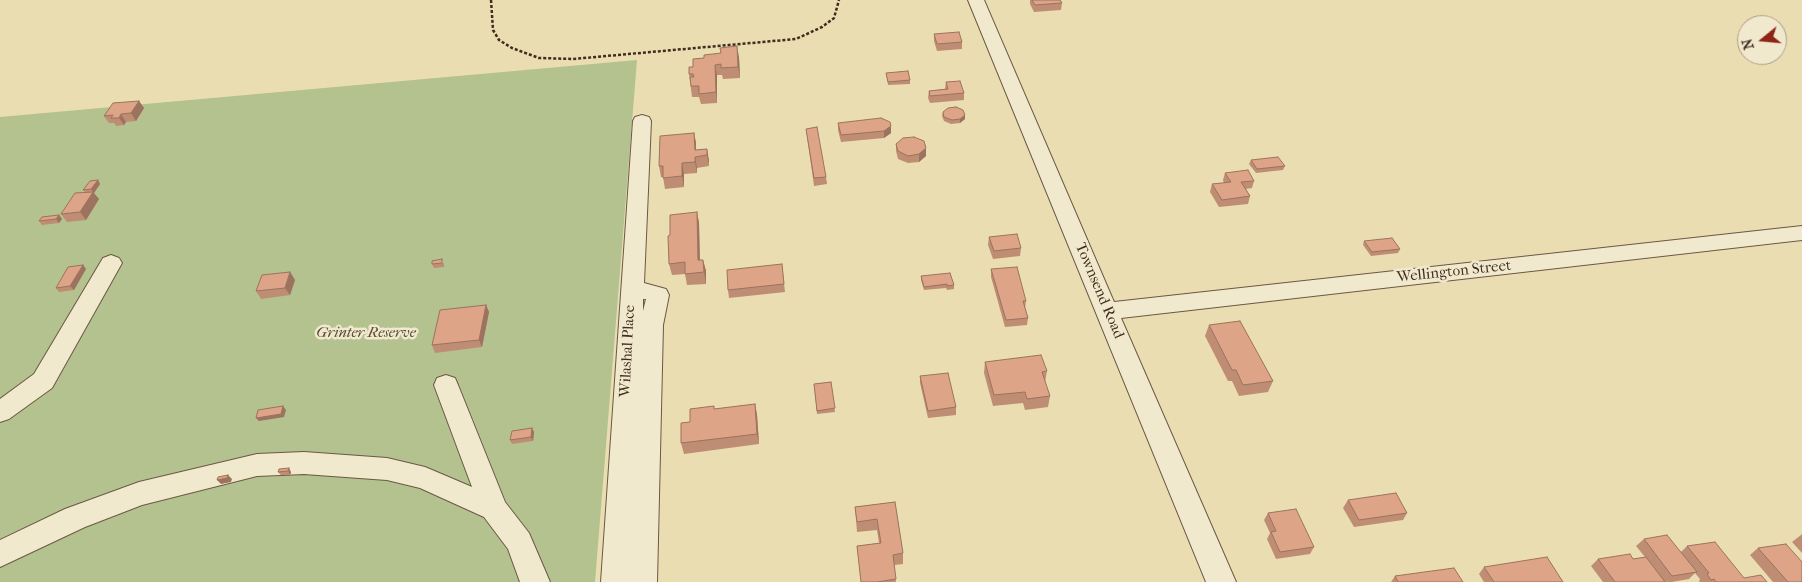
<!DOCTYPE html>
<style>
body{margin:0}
#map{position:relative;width:1802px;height:582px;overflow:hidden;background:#eaddb2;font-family:"IM FELL French Canon",serif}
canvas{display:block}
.north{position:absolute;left:1737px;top:15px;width:50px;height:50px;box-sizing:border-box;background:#f1e9cd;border:1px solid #ab9d88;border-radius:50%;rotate:253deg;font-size:14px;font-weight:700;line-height:20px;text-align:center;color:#412c20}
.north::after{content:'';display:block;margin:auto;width:18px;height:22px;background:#8f2418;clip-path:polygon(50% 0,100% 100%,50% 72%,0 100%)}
</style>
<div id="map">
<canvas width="1802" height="582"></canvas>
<div class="north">N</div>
</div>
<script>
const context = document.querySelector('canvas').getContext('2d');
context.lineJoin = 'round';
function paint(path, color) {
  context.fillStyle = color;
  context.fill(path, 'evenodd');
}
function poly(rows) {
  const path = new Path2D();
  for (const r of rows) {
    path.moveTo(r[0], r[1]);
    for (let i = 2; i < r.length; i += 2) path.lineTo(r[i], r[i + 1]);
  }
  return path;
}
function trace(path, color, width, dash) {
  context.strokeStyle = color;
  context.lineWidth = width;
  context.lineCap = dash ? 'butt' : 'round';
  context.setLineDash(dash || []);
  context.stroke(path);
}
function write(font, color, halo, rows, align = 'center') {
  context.font = font + ' "IM FELL French Canon",serif';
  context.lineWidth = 5;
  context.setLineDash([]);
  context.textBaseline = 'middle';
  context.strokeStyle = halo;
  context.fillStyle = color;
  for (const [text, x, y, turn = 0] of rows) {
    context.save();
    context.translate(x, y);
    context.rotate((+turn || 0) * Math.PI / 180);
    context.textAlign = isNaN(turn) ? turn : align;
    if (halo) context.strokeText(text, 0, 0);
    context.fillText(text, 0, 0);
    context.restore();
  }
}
paint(poly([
 [637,60,595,582,0,582,0,117]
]), '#b3c28f');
const minor = poly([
 [968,0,984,0,1114,302,1802,226,1802,240,1121,318,1236,582,1206,582,968,0],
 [642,115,649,117,651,121,644,283,666,289,669,295,663,325,657,582,601,582,633,121,635,117,642,115],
 [643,299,646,299,643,311,643,299],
 [111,255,119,258,122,263,52,388,9,419,0,422,0,399,34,374,103,258,111,255],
 [446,375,455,378,458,385,505,502,529,533,550,582,520,582,508,549,484,517,420,488,387,480,304,474,257,476,142,505,85,527,0,567,0,540,65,509,139,482,257,454,304,452,387,458,425,467,472,487,434,385,437,378,446,375]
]);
trace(minor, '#6b5844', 2);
trace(poly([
 [491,0,493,30,499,40,512,48,539,58,573,59,796,39,822,27,834,18,839,0]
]), '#412c20', 2.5, [3, 2]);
paint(minor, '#f1e9cd');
paint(poly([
 [1030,0,1060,0,1062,3,1061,10,1034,12,1030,4],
 [934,34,962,42,962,49,937,51,934,41],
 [739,57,740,78,723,79,722,75,717,75,717,103,701,104,699,97,692,97,689,74,693,67],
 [886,73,910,80,910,84,888,85],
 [946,82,964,93,964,100,930,103,928,98,929,91,945,89],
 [139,101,144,108,136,121,126,122,124,125,116,126,114,123,109,123,104,116],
 [943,112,965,115,965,119,960,123,951,124,944,121,942,116],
 [838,123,891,126,891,133,884,138,841,142,838,130],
 [806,129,826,177,827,184,814,186],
 [694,133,696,143,696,150,707,149,709,166,697,168,697,173,684,174,684,187,665,189,663,177,661,177,659,166],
 [896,144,926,148,926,156,919,162,908,163,898,159,896,151],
 [1251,160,1285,166,1283,170,1256,173,1249,164],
 [1225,173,1254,181,1252,188,1246,189,1250,196,1248,204,1219,207,1210,192,1212,184,1224,183,1223,180],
 [98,180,100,184,94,193,99,199,86,220,67,222,61,214,85,192,83,190],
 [697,212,699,223,700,260,703,260,706,271,706,284,687,285,685,274,672,275,669,264,670,235],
 [59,215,62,219,59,223,42,225,39,221],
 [989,237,1021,248,1020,256,993,259,988,245],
 [1364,241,1400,249,1398,253,1371,256,1363,245],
 [444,263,444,267,434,268,432,264],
 [782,264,785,292,729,298,728,290],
 [83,265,86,269,74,290,59,292,56,288],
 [991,269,1026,301,1025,308,1028,318,1027,325,1005,327,991,277],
 [290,272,295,280,290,295,261,299,256,291],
 [921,276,954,285,954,289,947,290,946,288,924,290,921,280],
 [486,305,489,312,482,347,435,353,432,345],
 [1209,325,1273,381,1268,392,1239,396,1232,381,1228,381,1205,336],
 [985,362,1047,371,1045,382,1050,396,1048,407,1025,410,1023,403,993,406,984,373],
 [920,376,956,407,956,415,928,418,920,383],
 [831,382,835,412,817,414,814,384],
 [755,404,757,415,759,444,684,454,681,443,690,422,714,409],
 [534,432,533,441,512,444,510,440],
 [279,469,291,472,290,475,281,475,278,472],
 [1348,500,1407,513,1403,520,1354,527,1343,508],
 [895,502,903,553,903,564,894,565,896,582,861,582,857,546,879,543,877,530,857,532,855,507],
 [1268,513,1314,547,1310,554,1276,559,1267,539,1270,533,1264,520],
 [1802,534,1802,553,1792,542,1801,535],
 [1644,539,1681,552,1687,546,1744,578,1767,582,1700,582,1699,581,1700,579,1695,573,1689,579,1672,582,1603,582,1591,566,1598,559,1633,559,1645,557,1636,546],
 [1758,548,1802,582,1773,582,1750,555],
 [1484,567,1563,582,1484,582,1479,574],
 [1395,576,1463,582,1391,582]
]), '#bf8d74');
paint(poly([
 [737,46,739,57,740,78,738,67],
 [715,65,717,75,717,103,716,92],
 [139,101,144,108,136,121,131,113],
 [121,114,126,122,124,125,119,118],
 [965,115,965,119,960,123,960,119],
 [891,126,891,133,884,138,884,131],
 [694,133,696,143,696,156,695,150],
 [926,148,926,156,919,162,919,154],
 [707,149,709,160,709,166,707,155],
 [695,157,697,168,697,173,695,162],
 [682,163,684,174,684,187,682,176],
 [98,180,100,184,94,193,91,189],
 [93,192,99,199,86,220,80,212],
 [697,212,699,223,700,271,698,260],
 [59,215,62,219,59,223,56,219],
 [703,260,706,271,706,284,704,272],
 [83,265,86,269,74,290,70,286],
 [290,272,295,280,290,295,285,288],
 [486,305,489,312,482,347,479,340],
 [755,404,757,415,759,444,757,434],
 [283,406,286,410,284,417,259,421,256,418],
 [532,428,534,432,533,441,531,437],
 [289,468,291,472,290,475,288,471],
 [228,475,232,479,231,482,221,484,217,480]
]), '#9b735e');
const building = poly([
 [1032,0,1060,0,1062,3,1035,5,1032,0],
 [959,32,962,42,937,44,934,34,959,32],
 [737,46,738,67,721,68,721,64,715,65,716,92,699,94,699,86,691,86,690,77,694,77,693,74,689,74,689,67,693,67,693,59,704,58,704,55,721,53,720,48,737,46],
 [908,71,910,80,888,82,886,73,908,71],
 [960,81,964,93,930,96,929,91,948,89,946,82,960,81],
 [139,101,131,113,121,114,119,118,111,118,113,115,104,116,113,103,139,101],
 [956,107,963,110,965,115,960,119,952,120,944,117,943,112,948,108,956,107],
 [881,118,890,122,891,126,884,131,841,135,838,123,881,118],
 [817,127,826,177,814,178,806,129,817,127],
 [694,133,695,150,707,149,707,155,695,157,695,162,682,163,682,176,663,178,663,166,659,166,660,136,694,133],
 [914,137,924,141,926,148,919,154,908,156,898,151,896,144,903,138,914,137],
 [1278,157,1285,166,1257,169,1251,160,1278,157],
 [1248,170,1254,181,1241,182,1250,196,1222,200,1212,184,1231,182,1225,173,1248,170],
 [98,180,91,189,83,190,90,181,98,180],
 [93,192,80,212,61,214,75,193,93,192],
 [697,212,698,260,703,260,704,272,685,274,685,262,669,264,668,236,670,235,670,215,697,212],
 [59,215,56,219,39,221,42,217,59,215],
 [1017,234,1021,248,994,251,989,237,1017,234],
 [1392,238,1400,249,1372,252,1364,241,1392,238],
 [442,259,442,263,432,264,432,261,442,259],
 [782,264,784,284,728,290,727,270,782,264],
 [83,265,70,286,56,288,68,267,83,265],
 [1017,267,1026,301,1023,301,1028,318,1006,320,991,269,1017,267],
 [290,272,285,288,256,291,262,275,290,272],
 [950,273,954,285,947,286,947,284,924,287,921,276,950,273],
 [486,305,479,340,432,345,440,310,486,305],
 [1240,321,1273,381,1243,385,1236,370,1232,370,1209,325,1240,321],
 [1041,355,1047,371,1042,372,1050,396,1027,399,1025,392,994,395,985,362,1041,355],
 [948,373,956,407,928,411,920,376,948,373],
 [831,382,835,408,817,411,814,384,831,382],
 [755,404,757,434,681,443,681,423,690,422,690,409,714,406,714,409,755,404],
 [283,406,281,414,256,418,258,410,283,406],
 [532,428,531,437,510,440,512,431,532,428],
 [289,468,288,471,278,472,279,469,289,468],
 [228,475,227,478,217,480,218,477,228,475],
 [1396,493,1407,513,1359,520,1348,500,1396,493],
 [895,502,903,553,893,555,896,579,877,582,861,582,857,546,881,543,877,519,857,522,855,507,895,502],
 [1296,509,1314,547,1280,552,1271,532,1276,531,1268,513,1296,509],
 [1667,535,1697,572,1672,576,1644,539,1667,535],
 [1715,542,1744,578,1761,575,1767,582,1716,582,1714,579,1711,580,1707,574,1709,573,1687,546,1715,542],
 [1786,544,1802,562,1802,582,1788,582,1758,548,1786,544],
 [1630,554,1633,559,1646,557,1665,582,1615,582,1598,559,1630,554],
 [1547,557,1563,582,1494,582,1484,567,1547,557],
 [1454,568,1463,582,1398,582,1395,576,1454,568]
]);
paint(building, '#dea487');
trace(building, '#9b735e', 1);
write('15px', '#412c20', '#f1e9cd', [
 ["Wellington Street",1454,272,-6],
 ["Townsend Road",1099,291,67],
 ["Wilashal Place",628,351,-87]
]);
write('italic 15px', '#584a36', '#f1e9cd', [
 ["Grinter Reserve",366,333]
]);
</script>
